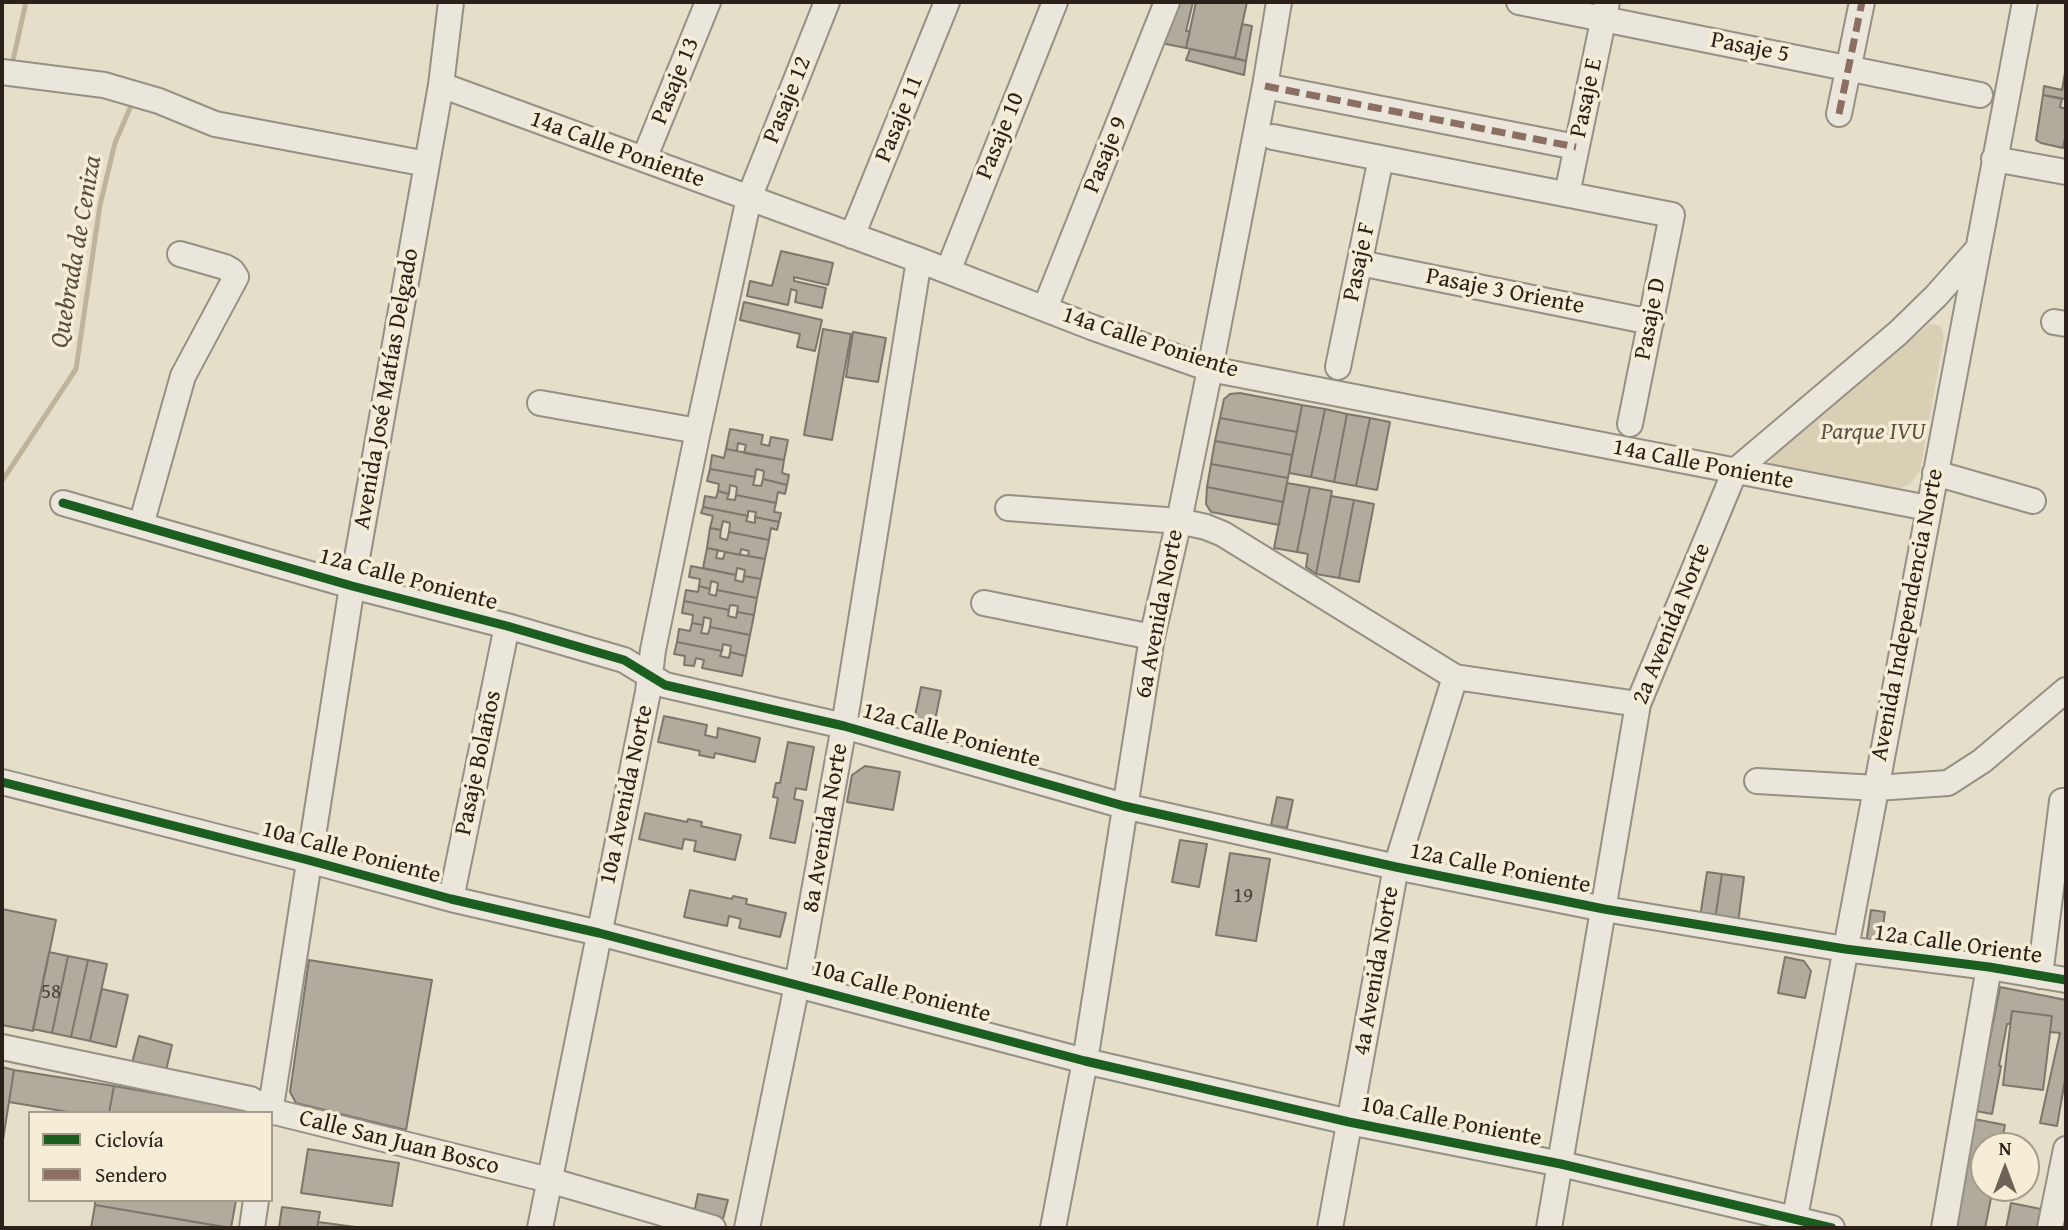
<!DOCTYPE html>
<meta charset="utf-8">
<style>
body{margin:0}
#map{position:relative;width:2068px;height:1230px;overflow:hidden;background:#e5dec9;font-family:"Gentium Book Plus",serif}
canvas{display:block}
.frame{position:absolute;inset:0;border:4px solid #2c211a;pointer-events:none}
.legend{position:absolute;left:28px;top:1111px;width:245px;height:91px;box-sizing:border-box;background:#f5edd5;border:2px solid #a59b8a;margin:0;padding:9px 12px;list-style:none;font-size:21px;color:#2c211a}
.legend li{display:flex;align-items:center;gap:14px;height:35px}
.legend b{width:35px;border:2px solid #a59b8a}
.north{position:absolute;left:1970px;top:1132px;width:70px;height:70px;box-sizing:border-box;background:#f5edd5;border:2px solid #a59b8a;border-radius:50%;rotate:0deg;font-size:19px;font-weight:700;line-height:28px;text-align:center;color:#2c211a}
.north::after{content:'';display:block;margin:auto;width:24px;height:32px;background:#6d6357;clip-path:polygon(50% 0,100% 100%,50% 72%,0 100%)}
</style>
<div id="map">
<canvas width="2068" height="1230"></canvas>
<div class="frame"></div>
<ul class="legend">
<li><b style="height:9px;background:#1b5e20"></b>Ciclovía</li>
<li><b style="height:9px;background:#8d6e63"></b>Sendero</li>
</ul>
<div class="north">N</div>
</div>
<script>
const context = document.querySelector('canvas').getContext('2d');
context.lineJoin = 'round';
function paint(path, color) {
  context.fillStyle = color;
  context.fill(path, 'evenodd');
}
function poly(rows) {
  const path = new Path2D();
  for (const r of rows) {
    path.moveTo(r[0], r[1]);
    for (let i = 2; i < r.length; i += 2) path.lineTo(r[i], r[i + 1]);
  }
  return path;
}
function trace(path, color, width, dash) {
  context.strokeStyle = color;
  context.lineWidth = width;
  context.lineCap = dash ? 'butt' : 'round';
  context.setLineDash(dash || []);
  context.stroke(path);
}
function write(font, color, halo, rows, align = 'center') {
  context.font = font + ' "Gentium Book Plus",serif';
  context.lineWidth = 7;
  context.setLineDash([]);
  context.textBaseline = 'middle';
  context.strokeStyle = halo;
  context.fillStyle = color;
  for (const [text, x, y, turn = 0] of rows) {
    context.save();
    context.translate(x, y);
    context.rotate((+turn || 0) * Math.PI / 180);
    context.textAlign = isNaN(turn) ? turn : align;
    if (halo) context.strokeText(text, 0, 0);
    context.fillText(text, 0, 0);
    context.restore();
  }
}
paint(poly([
 [1930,324,1941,326,1944,337,1920,470,1911,483,1904,487,1897,488,1771,464,1769,456,1772,453]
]), '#d9cfb4');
trace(poly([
 [12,65,26,2],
 [2,481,76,369,100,205,115,143,133,101]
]), '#beb49a', 5);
const building = poly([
 [1176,2,1193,2,1186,31,1190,31,1186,48,1161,43,1176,2],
 [1196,2,1247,2,1235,58,1186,48,1196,2],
 [1242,24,1252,26,1246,61,1235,58,1242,24],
 [1190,49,1246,61,1244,75,1186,60,1190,49],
 [2066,67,2066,99,2043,95,2044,86,2062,90,2066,67],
 [2043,95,2062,99,2060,107,2066,109,2066,133,2063,148,2041,143,2036,140,2043,95],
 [781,251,833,263,828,285,794,277,794,281,826,288,822,308,795,302,797,291,791,289,788,305,747,296,750,281,772,286,781,251],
 [744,302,822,320,815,351,797,347,800,334,740,320,744,302],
 [823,329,851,334,832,440,804,435,823,329],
 [853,332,886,338,878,382,846,377,853,332],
 [1240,393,1302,405,1297,432,1220,418,1224,399,1230,394,1240,393],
 [1302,405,1325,409,1311,477,1289,473,1302,405],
 [1325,409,1347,414,1334,482,1311,477,1325,409],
 [1347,414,1370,418,1356,486,1334,482,1347,414],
 [1220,418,1297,432,1292,455,1215,441,1220,418],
 [1370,418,1390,422,1377,490,1356,486,1370,418],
 [730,429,763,435,761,444,769,446,771,437,788,440,784,460,744,453,746,445,738,443,737,451,726,449,730,429],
 [1215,441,1292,455,1288,478,1211,464,1215,441],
 [726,449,784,460,782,473,789,475,787,485,763,479,764,471,756,469,755,477,710,469,712,455,724,458,726,449],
 [1211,464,1288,478,1283,502,1207,487,1211,464],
 [710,469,755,477,753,485,761,486,763,479,787,485,785,494,778,492,776,503,736,495,737,487,730,485,729,494,718,491,719,484,707,481,710,469],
 [1287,483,1310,487,1297,552,1274,548,1287,483],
 [1207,487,1283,502,1279,525,1211,512,1206,504,1207,487],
 [1310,487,1332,491,1316,574,1306,567,1308,554,1297,552,1310,487],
 [718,491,729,494,727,499,735,500,736,495,776,503,774,512,781,513,779,522,755,517,756,512,748,511,748,516,703,507,705,496,716,498,718,491],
 [1331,496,1354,500,1339,578,1316,574,1331,496],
 [1354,500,1374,504,1359,582,1339,578,1354,500],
 [703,507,748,516,746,521,755,523,755,517,779,522,777,530,771,528,769,540,729,532,730,523,723,521,721,530,710,528,713,516,701,513,703,507],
 [710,528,721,530,720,538,727,540,729,532,769,540,765,559,748,556,749,551,741,549,740,555,707,548,710,528],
 [707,548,718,550,716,558,723,559,725,552,765,559,761,579,744,576,745,570,737,568,736,575,703,568,707,548],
 [691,566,736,575,735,580,743,582,744,576,761,579,757,598,717,590,718,583,711,581,710,589,699,586,700,579,689,577,691,566],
 [699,586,710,589,709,594,716,596,717,590,757,598,754,615,737,612,738,606,730,605,729,610,684,601,686,590,698,592,699,586],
 [684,601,729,610,728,616,736,618,737,612,754,615,750,635,710,627,711,619,704,617,703,625,692,623,693,615,682,613,684,601],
 [692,623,703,625,701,633,708,634,710,627,750,635,746,656,730,652,731,646,723,644,722,651,677,642,679,629,690,631,692,623],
 [677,642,722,651,720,656,729,658,730,652,746,656,742,676,702,668,704,660,696,658,694,666,684,665,685,656,674,654,677,642],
 [921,687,941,691,931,740,911,735,921,687],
 [664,716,707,725,705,735,717,738,718,728,760,738,755,762,715,753,714,758,699,755,700,751,658,742,664,716],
 [788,742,814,747,806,790,796,788,794,799,803,801,795,843,770,838,778,798,773,797,776,783,780,783,788,742],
 [865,766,900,772,893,810,847,802,852,775,865,766],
 [1277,797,1293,800,1287,828,1271,825,1277,797],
 [645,813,687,822,688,819,702,822,701,826,741,835,735,860,694,851,696,841,684,839,682,849,639,839,645,813],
 [1180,840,1207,844,1199,887,1172,882,1180,840],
 [1230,853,1270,859,1256,941,1216,935,1230,853],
 [1707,872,1722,874,1715,919,1700,917,1707,872],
 [1722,874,1744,877,1738,923,1715,919,1722,874],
 [690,890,732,899,733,896,747,899,746,904,786,913,780,937,739,928,741,919,729,916,727,926,684,917,690,890],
 [2,909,56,920,33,1031,2,1025,2,909],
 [1871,910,1885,912,1879,952,1865,950,1871,910],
 [49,952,68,956,52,1033,33,1029,49,952],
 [68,956,88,960,71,1037,52,1033,68,956],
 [1785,957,1804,961,1811,971,1805,998,1778,993,1785,957],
 [88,960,107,964,90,1041,71,1037,88,960],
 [309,960,432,980,406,1130,296,1103,290,1092,309,960],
 [2000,987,2066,1000,2066,1074,2057,1126,2040,1123,2060,1033,2050,1032,2052,1016,2012,1011,2010,1024,2007,1024,1999,1066,2001,1066,1992,1114,1976,1111,2000,987],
 [102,989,128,995,116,1047,90,1041,102,989],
 [2012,1011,2052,1016,2043,1090,2003,1085,2012,1011],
 [139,1036,172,1045,165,1075,131,1067,139,1036],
 [2,1067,14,1070,2,1146,2,1067],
 [14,1070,114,1086,109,1113,74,1113,9,1102,14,1070],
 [114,1086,252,1110,251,1113,109,1113,114,1086],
 [1974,1119,2005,1125,2001,1146,1984,1146,1984,1188,1993,1188,1985,1228,1954,1228,1974,1119],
 [308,1149,399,1163,392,1206,301,1193,308,1149],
 [698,1194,728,1200,723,1219,694,1213,698,1194],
 [95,1200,236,1200,231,1228,95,1205,95,1200],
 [2011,1203,2041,1209,2037,1228,2006,1228,2011,1203],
 [95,1205,230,1228,91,1228,95,1205],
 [282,1207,320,1212,317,1228,279,1228,282,1207],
 [318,1222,363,1228,317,1228,318,1222]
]);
paint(building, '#b1ab9e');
trace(building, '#7c776c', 2);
const minor = poly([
 [1519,2,1980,95],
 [2,72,104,85,159,101,215,124,427,164],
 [441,85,919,260,1094,328,1210,369,1928,508],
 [1265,86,1576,147],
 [1839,114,1862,2],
 [1273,137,1672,215,1630,424],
 [644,159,708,2],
 [1994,159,2066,172],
 [1567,194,1607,2],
 [852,236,947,2],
 [1360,263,1651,322],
 [948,271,1055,2],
 [1045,308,1167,2],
 [2054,322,2066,324],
 [1338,367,1381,158],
 [540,403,698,431],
 [1935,473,2033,501],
 [63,503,352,586,507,626,624,660,665,685,844,726,1124,806,1396,867,1604,909,1845,949,1989,967,2066,980],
 [1008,508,1179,521,1206,527,1223,534,1455,677,1638,704],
 [141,525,183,376,236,277,232,271,225,267,180,254],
 [984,603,1152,637],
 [1757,781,1876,788,1948,783,1982,761,2066,690],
 [2,782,308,860,451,899,599,933,797,985,1085,1061,1349,1122,1561,1164,1832,1228],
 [451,899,507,626],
 [2040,976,2062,801],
 [2,1047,250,1099,271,1111,549,1180,713,1228],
 [270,1113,352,586,441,85,451,2],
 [252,1228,256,1200],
 [540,1228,648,692,653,650,698,431,749,198,827,2],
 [747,1228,797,985,844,726,919,260],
 [1053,1228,1085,1061,1152,637,1179,521,1210,369,1265,86,1279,2],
 [1330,1228,1396,867,1455,677],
 [1549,1228,1638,704,1735,471,1898,333,1936,296,1976,251],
 [1793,1228,2025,2],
 [1944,1228,1989,967],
 [2050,1228,2066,1149]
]);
trace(minor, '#969084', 28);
trace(minor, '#eae6dc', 24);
trace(poly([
 [1265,86,1576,147],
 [1839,114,1862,2]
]), '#8d6e63', 7, [14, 7]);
trace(poly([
 [63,503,352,586,507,626,624,660,665,685,844,726,1124,806,1396,867,1604,909,1845,949,1989,967,2066,980],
 [2,782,308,860,451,899,599,933,797,985,1085,1061,1349,1122,1561,1164,1832,1228]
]), '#1b5e20', 9);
write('21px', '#4d443b', null, [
 ["19",1243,897],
 ["58",51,993]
]);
write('24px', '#2c211a', '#f5edd5', [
 ["Pasaje 5",1750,48,11],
 ["Pasaje 13",676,81,-68],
 ["Pasaje E",1587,98,-78],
 ["Pasaje 12",788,100,-68],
 ["Pasaje 11",900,119,-68],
 ["Pasaje 10",1001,136,-68],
 ["14a Calle Poniente",617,150,20],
 ["Pasaje 9",1106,155,-68],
 ["Pasaje F",1360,262,-78],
 ["Pasaje 3 Oriente",1505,292,11],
 ["Pasaje D",1651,319,-79],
 ["14a Calle Poniente",1150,343,18],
 ["Avenida José Matías Delgado",387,389,-80],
 ["14a Calle Poniente",1703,465,11],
 ["12a Calle Poniente",408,580,15],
 ["6a Avenida Norte",1160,614,-79],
 ["Avenida Independencia Norte",1908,615,-79],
 ["2a Avenida Norte",1672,624,-68],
 ["12a Calle Poniente",951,736,16],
 ["Pasaje Bolaños",479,763,-78],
 ["10a Avenida Norte",627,795,-78],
 ["8a Avenida Norte",826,828,-80],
 ["10a Calle Poniente",351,853,15],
 ["12a Calle Poniente",1500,869,11],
 ["12a Calle Oriente",1958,945,8],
 ["4a Avenida Norte",1377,971,-80],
 ["10a Calle Poniente",901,992,15],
 ["10a Calle Poniente",1451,1122,11],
 ["Calle San Juan Bosco",399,1143,14]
]);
write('italic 24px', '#5d5243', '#f5edd5', [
 ["Parque IVU",1873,433]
]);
write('italic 26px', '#594e40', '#f5edd5', [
 ["Quebrada de Ceniza",77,252,-80]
]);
</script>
